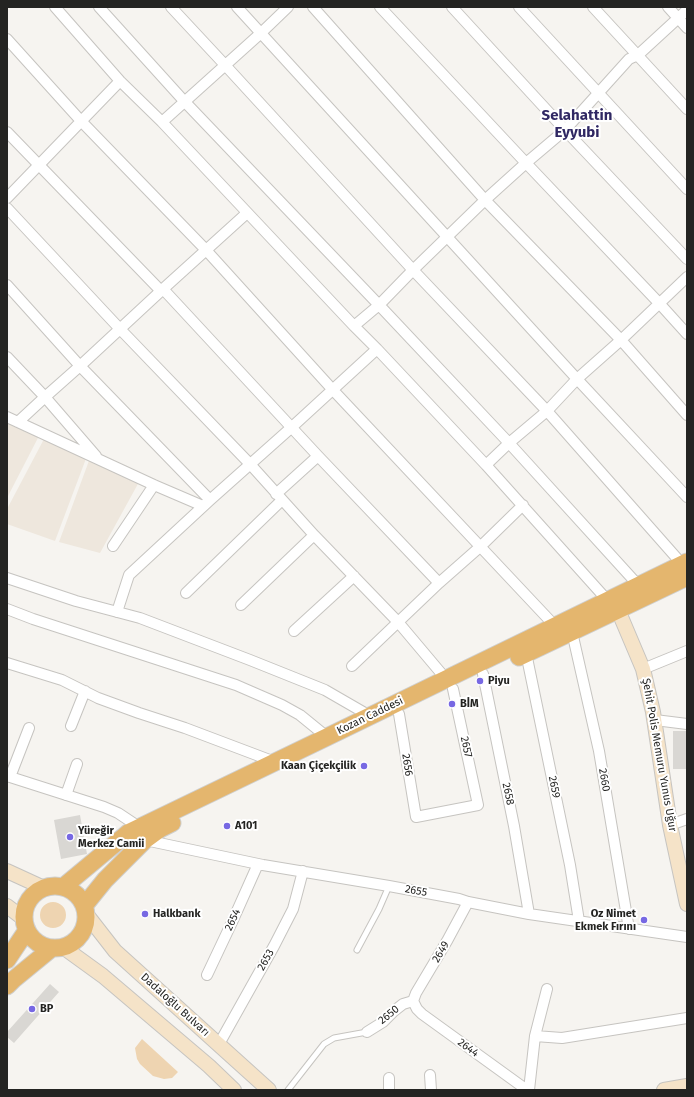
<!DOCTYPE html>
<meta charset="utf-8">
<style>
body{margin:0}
#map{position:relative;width:694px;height:1097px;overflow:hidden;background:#f6f4f0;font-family:"Fira Sans",sans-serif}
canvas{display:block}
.frame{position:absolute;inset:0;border:8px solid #242422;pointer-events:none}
</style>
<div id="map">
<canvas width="694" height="1097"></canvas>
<div class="frame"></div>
</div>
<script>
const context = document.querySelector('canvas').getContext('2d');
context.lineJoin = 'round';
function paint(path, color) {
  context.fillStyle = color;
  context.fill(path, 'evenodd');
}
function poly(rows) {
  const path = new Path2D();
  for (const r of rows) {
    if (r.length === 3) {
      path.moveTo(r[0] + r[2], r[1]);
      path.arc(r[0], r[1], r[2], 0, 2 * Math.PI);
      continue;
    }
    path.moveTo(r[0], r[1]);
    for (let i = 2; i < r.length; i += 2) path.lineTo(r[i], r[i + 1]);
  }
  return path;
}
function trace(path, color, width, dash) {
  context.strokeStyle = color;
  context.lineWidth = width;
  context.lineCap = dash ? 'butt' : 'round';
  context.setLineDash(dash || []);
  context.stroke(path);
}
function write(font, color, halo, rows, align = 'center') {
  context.font = font + ' "Fira Sans",sans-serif';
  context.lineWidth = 4;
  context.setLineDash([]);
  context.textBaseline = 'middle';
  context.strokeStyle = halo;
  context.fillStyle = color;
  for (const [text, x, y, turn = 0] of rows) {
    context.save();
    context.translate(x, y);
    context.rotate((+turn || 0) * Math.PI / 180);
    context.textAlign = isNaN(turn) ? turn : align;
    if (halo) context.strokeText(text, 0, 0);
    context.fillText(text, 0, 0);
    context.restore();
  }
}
paint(poly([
 [7,419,40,434,7,498],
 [44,439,87,456,55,541,7,524,7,509],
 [90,458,139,482,100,553,59,542]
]), '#eee7dd');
paint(poly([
 [53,915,13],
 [142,1039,178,1072,172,1078,164,1079,153,1076,140,1064,137,1059,135,1048]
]), '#eed4b1');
paint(poly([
 [673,731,687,731,687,769,673,769],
 [80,815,87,854,61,859,54,820],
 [50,984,59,992,14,1043,7,1037,7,1032]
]), '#d9d7d3');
const service = poly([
 [357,950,379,909,389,886],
 [288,1090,324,1044,334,1038,367,1032]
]);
const minor = poly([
 [55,7,120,81,162,122,261,33,288,7],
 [99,7,184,101,379,305,509,443,639,586],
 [171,7,225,65,413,270,547,411,682,564],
 [237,7,577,379,687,497],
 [313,7,485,200,621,340,687,415],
 [380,7,526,163,659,303,687,334],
 [452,7,565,130,687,259],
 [519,7,687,189],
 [593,7,687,109],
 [668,7,687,28],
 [7,39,81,121,206,250,332,389,555,626],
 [162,122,354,326,379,305,413,270,485,200,526,163,565,130,629,59,638,55,687,10],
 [7,132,161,291],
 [7,198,120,81],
 [7,208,120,329,250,464,314,535,398,622,446,679],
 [7,285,80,366,210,500],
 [163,289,318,456,439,583],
 [354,326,377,349,486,465,509,443,547,411,577,379,621,340,687,277],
 [7,357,45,397,96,456],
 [7,417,154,485,203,506],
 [18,422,45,397,80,366,163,289,247,213],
 [486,465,608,601],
 [276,494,318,456],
 [113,546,154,485],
 [7,578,76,601,140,618,250,660,325,690,370,716],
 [186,593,282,500],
 [241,605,314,535],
 [7,609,33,619,236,685,282,705,300,715,327,737],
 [117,612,129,575,210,500,292,427,377,349],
 [294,631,354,576],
 [572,632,599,751,629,929],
 [526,653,570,865,579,921],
 [7,663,62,680,98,698,139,713,185,728,275,762],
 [352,666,439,583,481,546,523,505],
 [643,669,687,651],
 [483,674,514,826,529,914],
 [399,714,416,817,478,805,453,689],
 [655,720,687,724],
 [71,726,85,691],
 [7,776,104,807,118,813,139,827],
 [10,777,29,728],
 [66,795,77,764],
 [670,825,687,819],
 [145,840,263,865,389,886,459,899,468,902,529,914,687,937],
 [207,975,233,920,258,864],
 [413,1001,417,1009,422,1014,527,1090],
 [413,1001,416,993,447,941,468,902],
 [367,1032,383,1022,394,1011,403,1004,413,1001],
 [535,1036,562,1038,687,1018],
 [219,1044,274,946,293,909,303,871],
 [430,1075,431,1090],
 [389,1078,389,1090],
 [529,1090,535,1036,547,989]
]);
const secondary = poly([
 [618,610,643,669,653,712,670,825,687,904],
 [7,871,44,888],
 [7,906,24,919],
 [87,915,115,951,269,1090],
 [63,947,103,976,209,1066,234,1090],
 [664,1090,687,1086]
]);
const trunk = poly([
 [519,657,687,577],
 [55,917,31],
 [63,887,128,833,327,737,687,562],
 [84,906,105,880,145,840,160,829,172,823],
 [7,960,27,930],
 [7,986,13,980,52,948]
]);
trace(service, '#c6c4c0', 7);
trace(minor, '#c6c4c0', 12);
trace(secondary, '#c6c4c0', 16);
trace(trunk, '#cfcfce', 19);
trace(service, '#fff', 5);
trace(minor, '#fff', 10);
trace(secondary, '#f5e3c8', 14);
trace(trunk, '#e4b66e', 17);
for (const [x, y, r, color] of [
 [480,681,4,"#7768e3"],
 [452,704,4,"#7768e3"],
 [364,766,4,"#7768e3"],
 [227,826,4,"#7768e3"],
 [70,837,4,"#7768e3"],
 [145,914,4,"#7768e3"],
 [644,920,4,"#7768e3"],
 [32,1009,4,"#7768e3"]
]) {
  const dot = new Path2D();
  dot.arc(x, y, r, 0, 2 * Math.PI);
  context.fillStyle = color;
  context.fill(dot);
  trace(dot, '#fff', 1.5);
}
write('bold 11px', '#242422', '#fff', [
 ["Piyu",488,681],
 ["BİM",460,704],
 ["Kaan Çiçekçilik",356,766,"right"],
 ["A101",235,826],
 ["Yüreğir",78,831],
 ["Merkez Camii",78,844],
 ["Halkbank",153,914],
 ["Oz Nimet",636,914,"right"],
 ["Ekmek Fırını",636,927,"right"],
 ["BP",40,1009]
], 'left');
write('11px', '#242422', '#fff', [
 ["Kozan Caddesi",370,716,-26],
 ["2657",466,747,78],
 ["Şehit Polis Memuru Yunus Uğur",659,755,80],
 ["2656",407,765,81],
 ["2660",604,780,80],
 ["2659",554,787,78],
 ["2658",508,794,78],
 ["2655",416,891,11],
 ["2654",233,920,-65],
 ["2649",441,952,-60],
 ["2653",266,960,-61],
 ["Dadaloğlu Bulvarı",175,1005,42],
 ["2650",389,1015,-39],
 ["2644",468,1048,36]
]);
write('bold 15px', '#302863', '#fff', [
 ["Selahattin",577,116],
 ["Eyyubi",577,133]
]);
</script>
